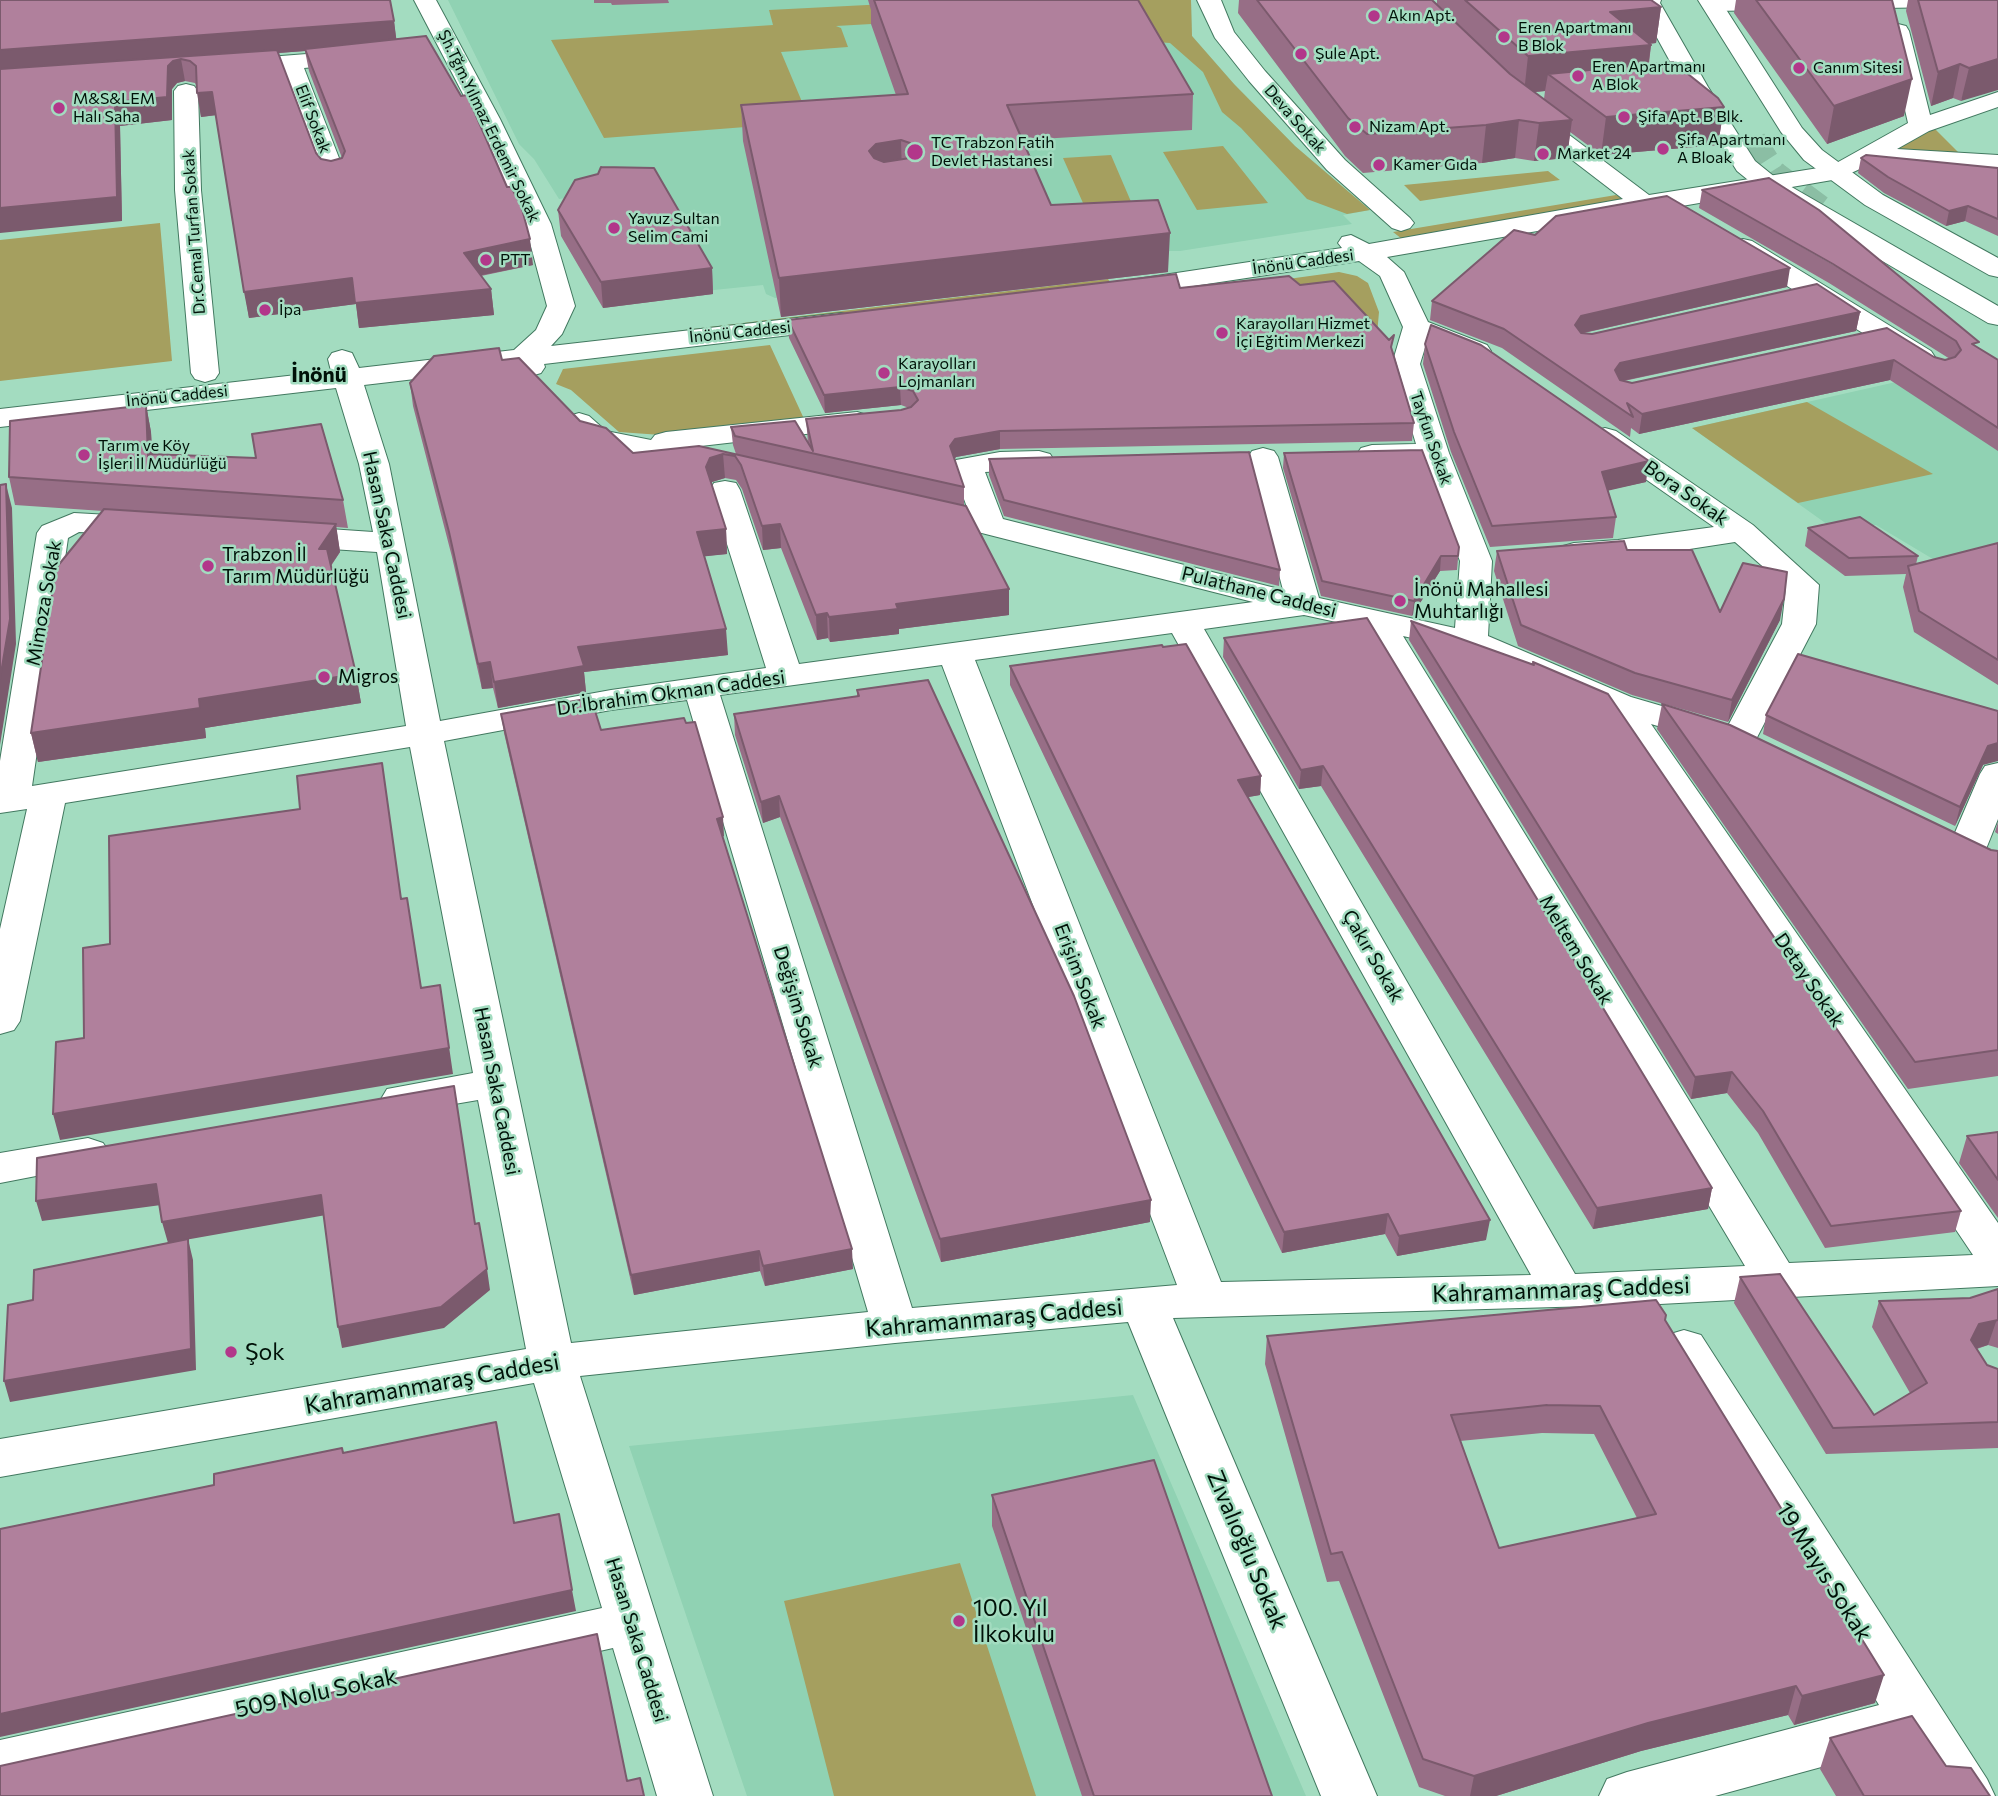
<!DOCTYPE html>
<meta charset="utf-8">
<style>
body{margin:0}
canvas{display:block;background:#a3dcc0}
</style>
<canvas width="1998" height="1796"></canvas>
<script>
const context = document.querySelector('canvas').getContext('2d');
context.lineJoin = 'round';
function paint(path, color) {
  context.fillStyle = color;
  context.fill(path, 'evenodd');
}
function poly(rows) {
  const path = new Path2D();
  for (const r of rows) {
    path.moveTo(r[0], r[1]);
    for (let i = 2; i < r.length; i += 2) path.lineTo(r[i], r[i + 1]);
  }
  return path;
}
function trace(path, color, width, dash) {
  context.strokeStyle = color;
  context.lineWidth = width;
  context.lineCap = dash ? 'butt' : 'round';
  context.setLineDash(dash || []);
  context.stroke(path);
}
function write(font, color, halo, rows, align = 'center') {
  context.font = font + ' Commissioner,sans-serif';
  context.lineWidth = 5;
  context.setLineDash([]);
  context.textBaseline = 'middle';
  context.strokeStyle = halo;
  context.fillStyle = color;
  for (const [text, x, y, turn = 0] of rows) {
    context.save();
    context.translate(x, y);
    context.rotate((+turn || 0) * Math.PI / 180);
    context.textAlign = isNaN(turn) ? turn : align;
    if (halo) context.strokeText(text, 0, 0);
    context.fillText(text, 0, 0);
    context.restore();
  }
}
paint(poly([
 [448,0,1191,0,1192,36,1234,84,1295,146,1370,210,1343,215,1352,224,1180,251,1161,251,775,298,766,294,763,285,714,290,707,294,604,192,559,199,534,159,519,144],
 [1998,359,1998,598,1876,525,1831,527,1692,428],
 [1133,1395,1306,1796,747,1796,629,1446]
]), '#90d2b3');
paint(poly([
 [965,0,1191,0,1192,36,1234,84,1295,146,1370,210,1347,214,1307,199,1241,128,1222,112,1203,72,1170,43,889,23,836,26,841,28,848,47,781,52,808,116,784,124,604,138,551,40,773,25,769,10],
 [1934,128,1961,155,1875,154],
 [1223,146,1268,203,1197,210,1163,152],
 [1111,155,1138,218,1091,221,1063,158],
 [1548,171,1560,180,1420,201,1404,185],
 [1616,195,1623,199,1402,239,1393,232],
 [160,223,172,361,0,381,0,240],
 [1339,272,1357,276,1368,283,1379,312,1376,346,1222,288],
 [1108,279,1111,283,553,349,552,346],
 [770,345,805,421,661,435,619,432,571,390,556,384,563,369],
 [1807,402,1933,474,1798,503,1692,428],
 [960,1563,1036,1796,834,1796,784,1601]
]), '#a59f5f');
trace(poly([
 [1754,140,1775,173,1823,209]
]), '#8bbea4', 24, [24, 12]);
const minor = poly([
 [414,0,436,0,500,119,551,224,575,306,562,334,551,346,841,313,851,315,855,321,851,327,841,329,544,364,545,367,541,373,531,376,521,373,517,367,364,385,389,464,440,721,611,690,766,668,710,490,714,483,725,481,736,483,740,490,799,664,1253,602,911,515,906,508,911,501,922,499,968,510,952,466,956,460,1000,452,1039,451,1050,454,1054,460,1050,466,1039,469,985,472,1003,519,1283,590,1248,457,1252,451,1263,448,1274,451,1278,457,1319,598,1455,628,1460,561,1422,462,1372,463,1361,460,1357,454,1361,448,1372,445,1416,444,1392,364,1403,327,1380,276,1359,261,1127,296,1117,294,1113,288,1117,282,1342,248,1338,243,1342,237,1351,235,1369,244,1623,199,1520,120,1516,115,1520,110,1528,108,1536,110,1649,195,1831,166,1908,123,1887,31,1890,26,1898,24,1906,26,1909,31,1930,115,1998,92,1998,107,1929,131,1897,149,1998,155,1998,169,1873,163,1838,179,1387,257,1404,272,1428,322,1487,345,1491,351,1487,357,1477,359,1427,341,1420,364,1449,453,1492,561,1488,636,1631,697,1720,723,1726,730,1720,737,1708,741,1651,724,1998,1223,1998,1286,1660,1304,1173,1318,1377,1796,1321,1796,1128,1322,895,1343,580,1376,713,1796,657,1796,613,1648,0,1786,0,1740,602,1608,534,1383,0,1477,0,1439,526,1349,478,1100,402,1113,387,1109,381,1099,387,1089,473,1073,410,747,65,803,20,1021,14,1030,0,1034,0,929,27,809,0,813,0,761,37,533,42,526,74,513,145,517,156,519,161,526,156,533,145,535,79,532,68,538,32,786,406,726,377,552,285,546,274,543,269,536,274,529,285,526,373,532,359,464,336,388,0,427,0,409,331,371,328,359,332,353,342,350,352,353,359,368,514,350,536,330,547,306,525,224,476,119,414,0],
 [1304,615,1364,628,1745,1266,1575,1274,1204,629,1304,615],
 [1172,633,1531,1275,1221,1282,975,660,1172,633],
 [1403,636,1461,649,1607,711,1973,1255,1789,1263,1403,636],
 [942,665,1177,1285,912,1308,720,695,942,665],
 [687,700,868,1312,571,1343,444,741,611,710,687,700],
 [1197,0,1221,0,1234,32,1265,71,1345,160,1410,218,1414,223,1410,228,1401,231,1392,228,1327,170,1249,81,1215,38,1197,0],
 [1706,0,1998,0,1998,6,1714,11,1706,9,1703,4,1706,0],
 [358,50,366,52,369,57,366,62,304,68,346,176,343,181,334,183,325,181,322,176,282,70,230,74,222,72,219,67,222,62,230,60,358,50],
 [186,84,194,86,198,91,201,190,219,373,215,379,205,382,195,379,191,373,175,190,174,91,178,86,186,84],
 [1743,239,1752,241,1931,351,1935,357,1931,363,1921,365,1911,363,1734,253,1730,247,1734,241,1743,239],
 [857,412,867,415,872,421,867,427,692,447,718,453,722,459,718,465,707,468,626,454,584,443,564,422,569,416,579,413,589,416,606,431,651,440,655,435,666,432,857,412],
 [1605,428,1616,431,1753,525,1819,585,1816,624,1752,747,1739,750,1726,747,1721,739,1782,624,1786,587,1735,542,1618,560,1574,563,1563,560,1558,553,1563,546,1574,543,1618,540,1714,527,1594,443,1590,437,1594,431,1605,428],
 [1998,763,1998,819,1986,849,1980,857,1967,860,1954,857,1948,849,1980,774,1985,766,1998,763],
 [88,1138,103,1143,110,1153,103,1163,0,1183,0,1153,88,1138],
 [1684,1330,1701,1335,1987,1779,1995,1796,1937,1796,1901,1740,1899,1744,1880,1751,1715,1796,1599,1796,1607,1779,1627,1772,1879,1705,1661,1347,1667,1335,1684,1330]
]);
const major = poly([
 [1639,0,1661,0,1660,3,1708,87,1755,161,1776,178,1998,306,1998,325,1988,323,1758,188,1737,171,1684,87,1638,3,1639,0],
 [1698,0,1720,0,1802,128,1822,150,1883,195,1998,258,1998,277,1989,275,1865,205,1804,160,1781,132,1698,0]
]);
trace(minor, '#427960', 2);
trace(major, '#427960', 2);
paint(minor, '#fff');
paint(major, '#fff');
paint(poly([
 [0,0,394,21,396,39,533,265,481,276,491,289,494,315,359,328,356,304,249,318,216,115,201,117,197,86,195,83,185,81,177,83,172,89,172,120,120,126,122,221],
 [305,51,309,71,342,158,331,161,321,159,316,153,278,53],
 [594,0,668,0,669,3,612,5,611,3,594,3],
 [868,0,1138,0,1193,94,1192,130,1023,140,1051,205,1168,272,781,317,743,141,741,105,896,95,871,24,871,10],
 [1239,0,1432,0,1437,4,1437,0,1651,0,1661,7,1656,43,1649,44,1651,45,1649,64,1724,107,1718,145,1601,155,1570,132,1567,158,1534,161,1515,158,1482,163,1363,173,1345,156,1238,13],
 [1545,91,1544,99,1535,92],
 [1736,0,1756,0,1904,116,1827,144,1734,13],
 [1908,0,1998,0,1961,101,1953,98,1931,106,1906,11],
 [1861,158,1998,168,1998,236,1965,221,1946,226,1884,193,1858,173],
 [1702,190,1977,347,1998,360,1998,451,1890,380,1639,434,1631,428,1630,437,1502,348,1430,320,1432,301,1787,287,1584,333,1592,334,1860,312,1856,331,1624,381,1632,383,1934,357,1945,360,1950,359,1829,283,1699,208],
 [558,210,712,268,713,294,603,308,561,236],
 [1300,285,1393,351,1414,423,1412,441,1000,449,956,457,954,459,964,487,964,505,1009,589,1009,615,899,629,899,634,830,642,828,638,817,640,781,548,763,550,742,489,736,480,725,478,712,482,711,483,726,529,727,554,704,556,728,655,584,672,586,692,498,708,493,688,482,689,452,557,413,406,410,383,502,360,580,421,633,453,736,454,733,445,731,427,808,443,806,419,901,410,909,408,901,405,825,413,789,338,788,320,1180,288],
 [1425,344,1646,482,1608,490,1616,517,1613,538,1490,547,1451,452,1423,364],
 [146,405,151,432,152,454,343,500,348,528,336,527,340,552,331,566,356,674,361,703,205,728,206,738,38,762,31,733,103,511,15,505,9,477],
 [1284,453,1459,547,1457,570,1440,571,1412,616,1321,596,1283,468],
 [989,459,1280,570,1279,586,1004,516,989,475],
 [1808,528,1918,556,1916,564,1998,543,1998,685,1914,632,1903,587,1906,574,1845,576,1805,546],
 [1627,550,1720,612,1780,620,1728,722,1632,695,1518,646,1494,571,1497,551],
 [1411,621,1532,664,1533,662,1961,1211,1955,1232,1825,1248,1758,1133,1727,1093,1691,1099,1409,640],
 [1224,638,1712,1188,1708,1209,1593,1229,1321,786,1299,789,1223,657],
 [1010,666,1261,776,1260,795,1248,797,1486,1240,1397,1256,1385,1234,1282,1253,1010,685],
 [857,690,1150,1222,941,1262,780,817,763,823,735,735,734,714,857,696],
 [1662,704,1991,850,1998,851,1998,1076,1908,1089,1657,729],
 [501,714,601,730,724,836,722,837,853,1269,765,1286,760,1271,634,1295,504,733],
 [1766,715,1983,765,1955,826,1763,734],
 [1998,822,1998,834,1995,832],
 [1998,1132,1998,1218,1959,1163,1967,1136],
 [1740,1277,1874,1415,1910,1393,1872,1327,1879,1301,1970,1298,1998,1289,1998,1348,1988,1345,1977,1349,1987,1365,1998,1369,1998,1448,1826,1454,1734,1303],
 [1665,1321,1875,1703,1794,1725,1788,1715,1641,1751,1496,1796,1445,1796,1419,1787,1339,1581,1327,1582,1265,1364,1267,1336],
 [1542,1433,1594,1434,1637,1518,1499,1548,1460,1441],
 [992,1495,1272,1796,1082,1796,992,1526],
 [1830,1738,1946,1766,1990,1796,1836,1796,1820,1769]
]), '#976e86');
paint(poly([
 [1661,7,1656,43,1605,48,1610,12],
 [394,21,397,44,186,60,181,59,185,81,177,83,172,89,172,120,120,126,122,221,0,233,0,208,115,102,168,66,0,73,0,50],
 [1651,45,1646,82,1548,74,1545,91,1524,93,1528,56],
 [1998,59,1998,90,1961,101,1969,68],
 [1960,64,1953,98,1931,106,1938,72],
 [1912,79,1904,116,1827,144,1834,106],
 [212,92,217,115,201,117,197,93],
 [1724,107,1718,145,1601,155,1606,117],
 [1519,120,1515,158,1482,163,1486,125],
 [1572,120,1567,158,1534,161,1539,123],
 [901,140,902,177,877,180,869,151,876,144],
 [1968,206,1965,221,1946,226,1949,211],
 [1170,233,1168,272,781,317,779,278],
 [530,239,533,265,467,278,464,253],
 [712,268,713,294,603,308,601,282],
 [1790,268,1787,287,1578,334,1575,325,1581,316],
 [352,278,491,289,494,315,359,328,356,304,249,318,244,292],
 [1860,312,1856,331,1617,382,1615,370,1620,363],
 [1894,360,1890,380,1639,434,1642,414],
 [900,387,901,405,825,413,824,395],
 [146,405,151,432,154,484,148,456],
 [1000,431,1000,449,956,457,950,465,950,446,955,439],
 [723,454,725,478,712,482,707,491,706,467,710,458],
 [1649,461,1646,482,1598,493,1602,472],
 [6,484,12,508,16,644,0,745,0,679],
 [336,524,340,552,323,577,319,549],
 [780,524,781,548,763,550,762,526],
 [726,529,727,554,699,557,697,532],
 [1441,556,1440,571,1412,616,1414,601],
 [1009,589,1009,615,899,629,899,634,830,642,829,617,896,604],
 [1784,599,1780,620,1728,722,1732,700],
 [827,613,828,638,817,640,816,615],
 [726,629,728,655,584,672,586,692,498,708,494,682,578,647],
 [490,662,493,688,482,689,478,664],
 [356,674,361,703,205,728,206,738,38,762,31,733,199,699],
 [1998,743,1998,761,1983,765,1955,826,1960,807,1988,746],
 [1323,766,1321,786,1299,789,1301,770],
 [1261,776,1260,795,1237,799,1238,780],
 [779,796,780,817,763,823,761,802],
 [723,817,724,836,718,838,717,819],
 [440,985,453,1074,60,1140,53,1114],
 [1732,1072,1727,1093,1691,1099,1695,1077],
 [156,1184,161,1205,42,1221,36,1201],
 [1712,1188,1708,1209,1593,1229,1597,1208],
 [321,1195,326,1215,168,1243,162,1222],
 [1151,1200,1150,1222,941,1262,940,1239],
 [1388,1214,1385,1234,1282,1253,1284,1232],
 [1490,1220,1486,1240,1397,1256,1399,1236],
 [188,1239,193,1260,196,1370,10,1402,4,1381],
 [852,1249,853,1269,765,1286,763,1266],
 [759,1251,760,1271,634,1295,631,1275],
 [487,1269,490,1290,444,1328,342,1348,338,1327],
 [1997,1319,1988,1345,1971,1350,1971,1340,1979,1324],
 [572,1590,576,1611,0,1737,0,1714],
 [1884,1675,1875,1703,1794,1725,1802,1696],
 [1796,1686,1788,1715,1641,1751,1496,1796,1470,1796,1474,1776,1648,1723]
]), '#7b5a6d');
const building = poly([
 [0,0,390,0,394,21,0,50,0,0],
 [874,0,1138,0,1193,94,1007,105,1051,205,1158,200,1170,233,779,278,741,105,908,94,874,0],
 [901,140,910,143,915,149,910,158,884,162,874,158,869,151,876,144,901,140],
 [1257,0,1432,0,1510,74,1572,120,1539,123,1519,120,1486,125,1367,134,1348,118,1257,0],
 [1465,0,1651,0,1661,7,1610,12,1651,45,1528,56,1465,0],
 [1756,0,1892,0,1912,79,1834,106,1756,0],
 [1918,0,1998,0,1998,59,1969,68,1960,64,1938,72,1918,0],
 [426,36,461,96,467,95,507,187,511,187,521,205,530,239,464,253,491,289,355,303,352,278,244,292,212,92,197,93,196,66,190,61,181,59,173,61,168,66,167,97,115,102,117,197,0,208,0,69,277,50,316,153,321,159,331,161,342,158,345,151,305,49,426,36],
 [1673,62,1718,98,1724,107,1606,117,1548,74,1673,62],
 [1866,155,1998,168,1998,219,1968,206,1949,211,1888,177,1861,158,1866,155],
 [601,167,654,168,712,268,601,282,558,210,575,180,598,174,601,167],
 [1769,178,1819,210,1979,342,1972,344,1998,360,1998,428,1894,360,1642,414,1627,403,1633,417,1504,329,1432,301,1514,230,1535,235,1556,216,1667,196,1790,268,1581,316,1575,325,1581,333,1592,334,1817,284,1860,312,1620,363,1615,370,1620,380,1632,383,1887,328,1934,357,1945,360,1955,357,1961,350,1956,341,1833,264,1702,190,1769,178],
 [1176,274,1180,288,1289,276,1300,285,1334,281,1389,340,1394,335,1391,347,1414,423,1000,431,955,439,950,446,964,487,735,436,731,427,795,421,813,451,806,419,901,410,911,407,918,400,913,391,900,387,824,395,788,320,1176,274],
 [1431,325,1481,345,1649,461,1602,472,1616,517,1492,526,1454,432,1425,344,1431,325],
 [499,348,502,360,519,358,580,421,606,428,633,453,699,446,966,506,1009,589,896,604,898,609,829,617,827,613,816,615,780,524,762,526,741,465,735,456,723,454,710,458,706,467,726,529,697,532,726,629,578,647,584,666,494,682,490,662,478,664,449,532,410,383,434,356,499,348],
 [146,405,148,456,150,454,256,458,252,434,321,424,343,500,9,477,10,421,146,405],
 [1422,450,1459,547,1458,556,1441,556,1414,601,1322,581,1284,453,1422,450],
 [1249,452,1280,570,1004,500,989,459,1249,452],
 [6,484,10,619,0,679,0,485,6,484],
 [104,509,336,524,319,549,327,549,356,674,199,699,200,708,31,733,56,568,104,509],
 [1860,517,1918,556,1849,558,1808,528,1860,517],
 [1624,541,1627,550,1692,550,1720,612,1743,563,1787,572,1784,599,1732,700,1635,673,1521,625,1497,551,1624,541],
 [1998,543,1998,660,1919,611,1908,566,1998,543],
 [1367,618,1712,1188,1597,1208,1323,766,1301,770,1224,638,1367,618],
 [1411,621,1534,665,1533,662,1608,694,1961,1211,1831,1226,1763,1111,1732,1072,1695,1077,1411,621],
 [1186,644,1261,776,1238,780,1490,1220,1399,1236,1388,1214,1284,1232,1010,666,1162,645,1163,647,1186,644],
 [1798,654,1998,711,1998,743,1988,746,1960,807,1766,715,1798,654],
 [928,680,1074,996,1151,1200,940,1239,779,796,761,802,734,714,859,696,857,690,928,680],
 [591,698,601,730,684,718,686,723,695,722,723,817,717,819,852,1249,763,1266,759,1251,631,1275,501,714,591,698],
 [1662,704,1730,725,1991,850,1998,851,1998,1050,1915,1062,1662,704],
 [382,763,401,899,407,898,421,988,440,985,449,1048,53,1114,56,1042,84,1038,83,948,110,944,109,836,300,809,297,776,382,763],
 [454,1086,475,1224,479,1223,487,1269,441,1307,338,1327,321,1195,162,1222,156,1184,36,1201,37,1158,454,1086],
 [1998,1132,1998,1180,1967,1136,1998,1132],
 [188,1239,191,1349,4,1381,8,1305,33,1300,34,1270,188,1239],
 [1780,1274,1874,1415,1927,1383,1879,1301,1970,1298,1998,1289,1998,1320,1979,1324,1971,1340,1987,1365,1998,1369,1998,1422,1833,1428,1740,1277,1780,1274],
 [1656,1300,1666,1315,1665,1320,1884,1675,1802,1696,1796,1686,1648,1723,1474,1776,1423,1759,1342,1552,1331,1554,1267,1336,1656,1300],
 [1547,1405,1600,1406,1656,1514,1499,1548,1451,1415,1547,1405],
 [496,1422,514,1523,559,1514,572,1590,0,1714,0,1529,214,1485,214,1474,342,1448,343,1453,496,1422],
 [1154,1460,1272,1796,1094,1796,992,1495,1154,1460],
 [597,1634,627,1781,640,1778,644,1796,0,1796,0,1766,597,1634],
 [1912,1716,1946,1766,1971,1768,1990,1796,1864,1796,1830,1738,1912,1716]
]);
paint(building, '#b0809c');
trace(building, '#7b5a6d', 2);
for (const [x, y, r, color] of [
 [1374,16,7,"#b2378a"],
 [1504,37,7,"#b2378a"],
 [1301,54,7,"#b2378a"],
 [1799,68,7,"#b2378a"],
 [1578,76,7,"#b2378a"],
 [59,108,7,"#b2378a"],
 [1624,117,7,"#b2378a"],
 [1355,127,7,"#b2378a"],
 [1663,149,7,"#b2378a"],
 [915,152,9,"#b2378a"],
 [1543,154,7,"#b2378a"],
 [1379,165,7,"#b2378a"],
 [614,228,7,"#b2378a"],
 [486,260,7,"#b2378a"],
 [265,310,7,"#b2378a"],
 [1222,333,7,"#b2378a"],
 [884,373,7,"#b2378a"],
 [84,455,7,"#b2378a"],
 [208,566,7,"#b2378a"],
 [1400,601,7,"#b2378a"],
 [324,677,7,"#b2378a"],
 [231,1352,7,"#b2378a"],
 [959,1621,7,"#b2378a"]
]) {
  const dot = new Path2D();
  dot.arc(x, y, r, 0, 2 * Math.PI);
  context.fillStyle = color;
  context.fill(dot);
  trace(dot, '#a3dcc0', 2.5);
}
write('16px', '#001108', '#a3dcc0', [
 ["Akın Apt.",1388,16],
 ["Eren Apartmanı",1518,28],
 ["B Blok",1518,46],
 ["Şule Apt.",1315,54],
 ["Eren Apartmanı",1592,67],
 ["A Blok",1592,85],
 ["Canım Sitesi",1813,68],
 ["M&S&LEM",73,99],
 ["Halı Saha",73,117],
 ["Şifa Apt. B Blk.",1638,117],
 ["Nizam Apt.",1369,127],
 ["Şifa Apartmanı",1677,140],
 ["A Bloak",1677,158],
 ["TC Trabzon Fatih",931,143],
 ["Devlet Hastanesi",931,161],
 ["Market 24",1557,154],
 ["Kamer Gıda",1393,165],
 ["Yavuz Sultan",628,219],
 ["Selim Cami",628,237],
 ["PTT",500,260],
 ["İpa",279,310],
 ["Karayolları Hizmet",1236,324],
 ["İçi Eğitim Merkezi",1236,342],
 ["Karayolları",898,364],
 ["Lojmanları",898,382],
 ["Tarım ve Köy",98,446],
 ["İşleri İl Müdürlüğü",98,464]
], 'left');
write('16px', '#001108', '#a3dcc0', [
 ["Elif Sokak",313,119,69],
 ["Deva Sokak",1295,119,49],
 ["Şh.Tğm.Yılmaz Erdemir Sokak",489,126,64],
 ["Dr.Cemal Turfan Sokak",194,232,-94],
 ["İnönü Caddesi",1303,262,-8],
 ["İnönü Caddesi",740,332,-6],
 ["İnönü Caddesi",177,396,-6],
 ["Tayfun Sokak",1431,438,71]
]);
write('19px', '#001108', '#a3dcc0', [
 ["Bora Sokak",1686,493,35],
 ["Hasan Saka Caddesi",387,535,78],
 ["Pulathane Caddesi",1259,592,14],
 ["Mimoza Sokak",44,603,-80],
 ["Dr.İbrahim Okman Caddesi",671,693,-8],
 ["Meltem Sokak",1576,950,59],
 ["Çakır Sokak",1373,956,60],
 ["Erişim Sokak",1080,976,69],
 ["Detay Sokak",1809,980,56],
 ["Değişim Sokak",798,1007,73],
 ["Hasan Saka Caddesi",497,1091,79],
 ["Hasan Saka Caddesi",637,1640,73]
]);
write('19px', '#001108', '#a3dcc0', [
 ["Trabzon İl",222,555],
 ["Tarım Müdürlüğü",222,577],
 ["İnönü Mahallesi",1414,590],
 ["Muhtarlığı",1414,612],
 ["Migros",338,677]
], 'left');
write('bold 21px', '#001108', '#a3dcc0', [
 ["İnönü",319,375]
]);
write('23px', '#001108', '#a3dcc0', [
 ["Kahramanmaraş Caddesi",1561,1290,-2],
 ["Kahramanmaraş Caddesi",994,1318,-5],
 ["Kahramanmaraş Caddesi",432,1384,-10],
 ["Zıvalıoğlu Sokak",1247,1550,67],
 ["19 Mayıs Sokak",1824,1572,58],
 ["509 Nolu Sokak",316,1693,-12]
]);
write('23px', '#001108', '#a3dcc0', [
 ["Şok",245,1352],
 ["100. Yıl",973,1608],
 ["İlkokulu",973,1634]
], 'left');
</script>
